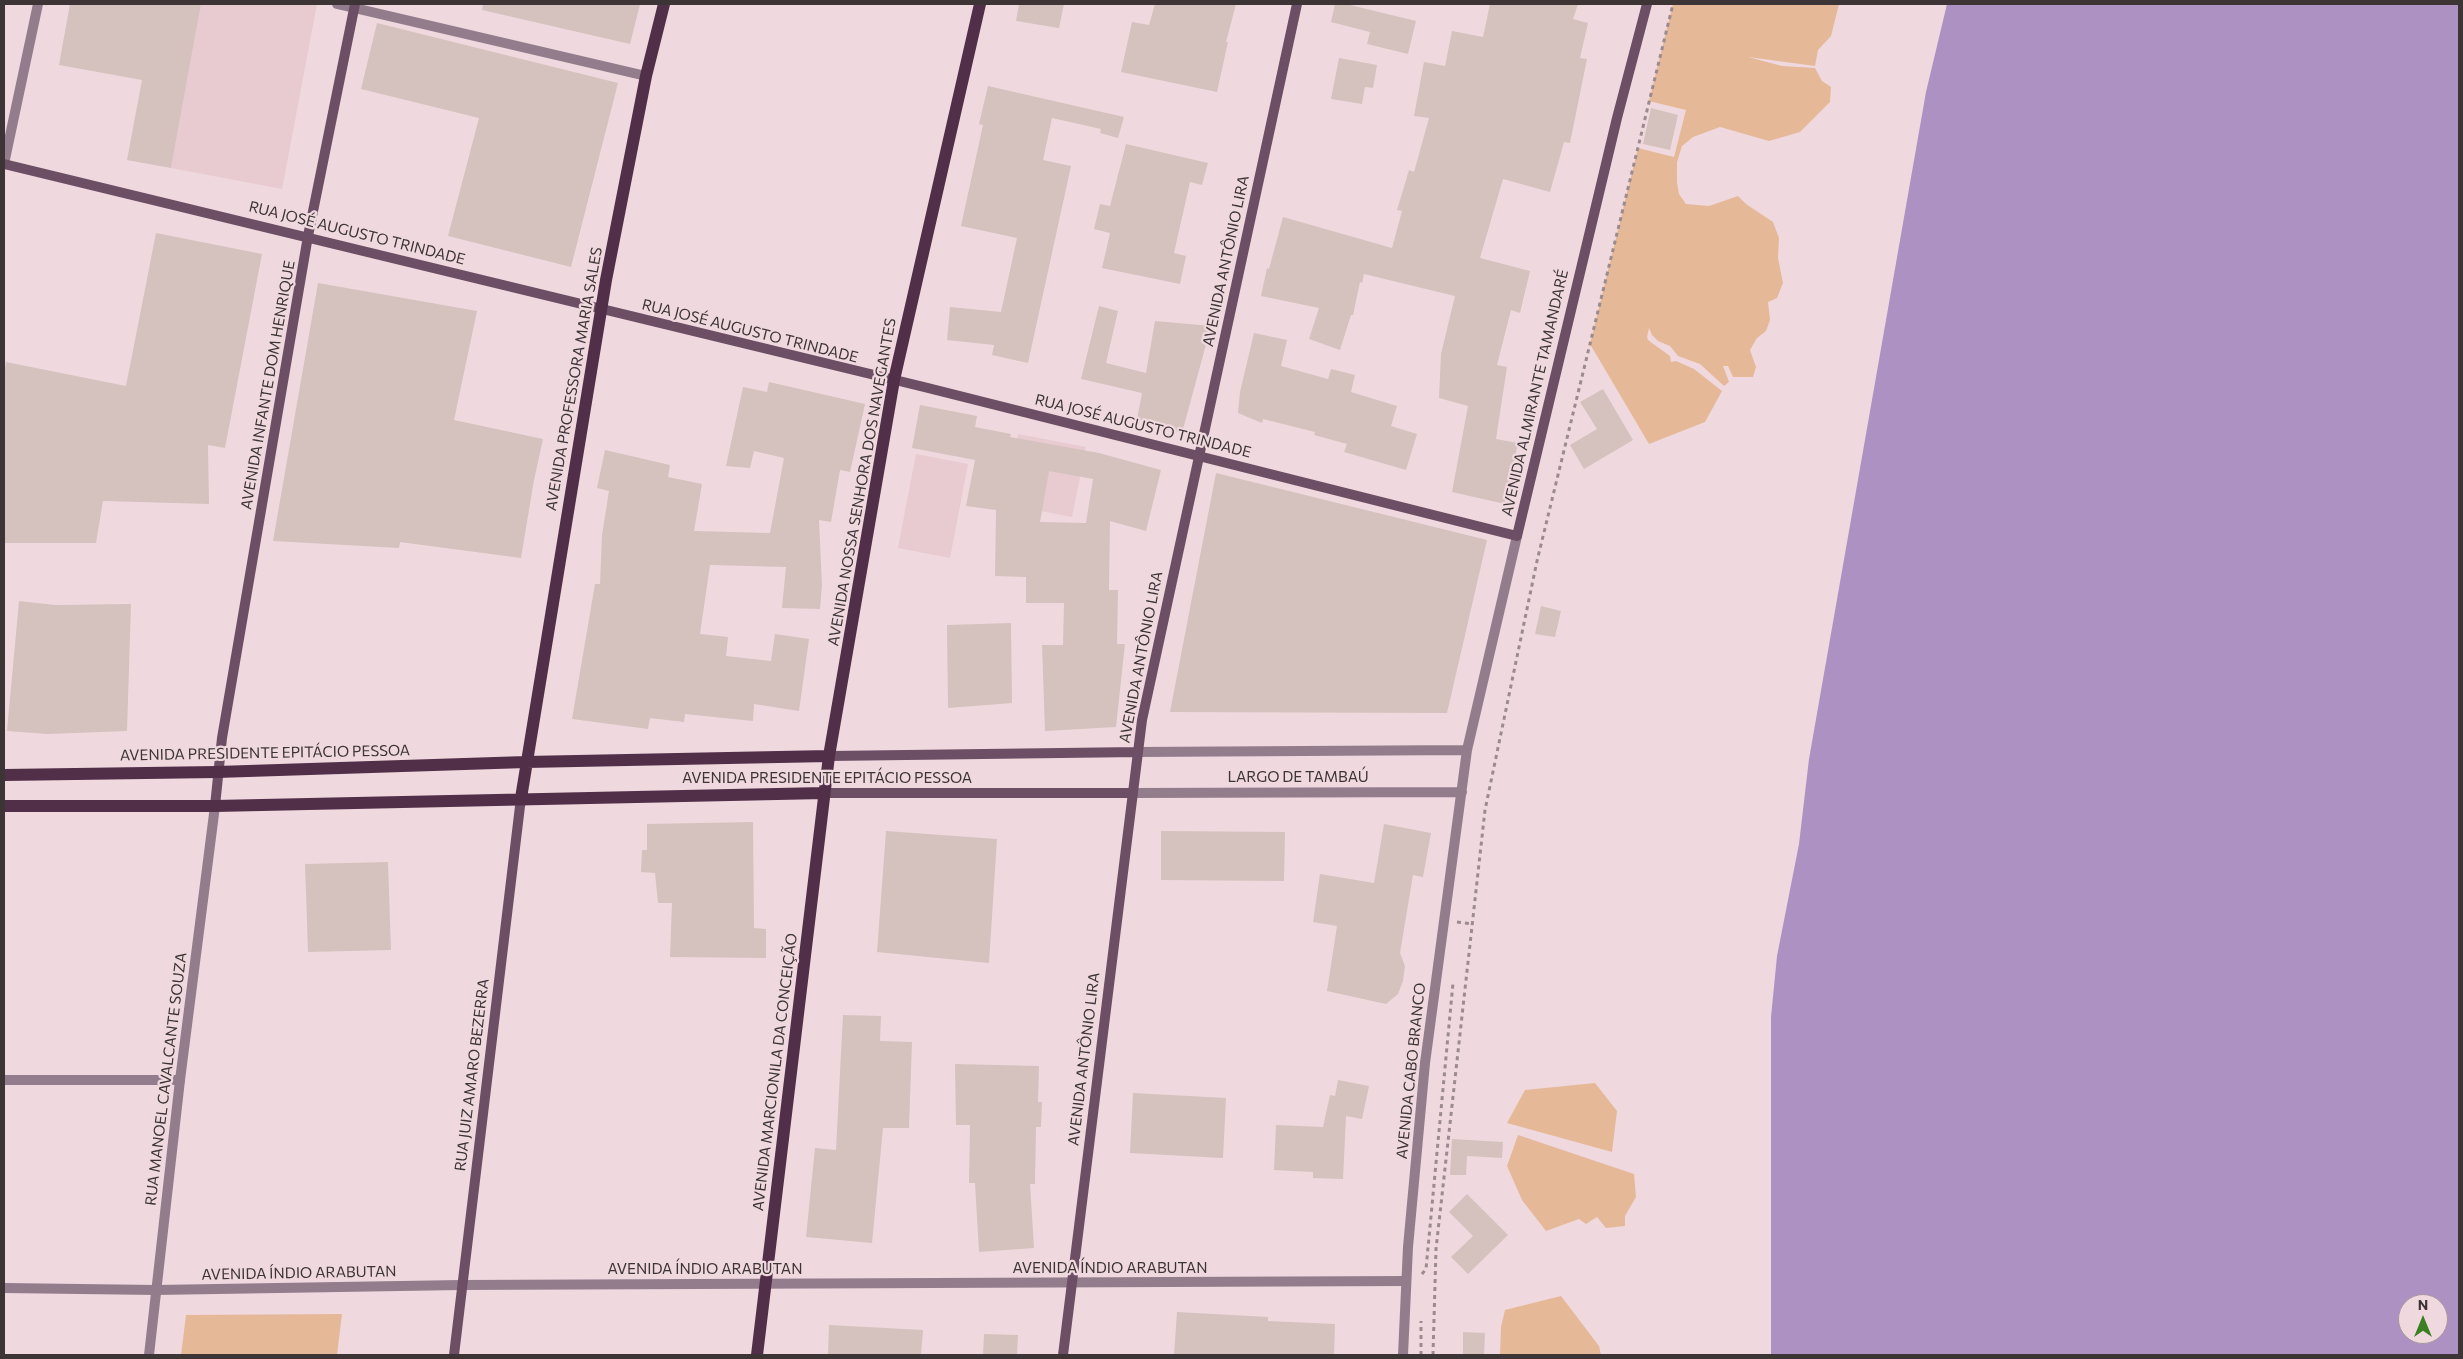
<!DOCTYPE html>
<meta charset="utf-8">
<style>
body{margin:0}
#map{position:relative;width:2463px;height:1359px;overflow:hidden;background:#efd9de;font-family:Commissioner,sans-serif}
canvas{display:block}
.frame{position:absolute;inset:0;border:5px solid #3d3436;pointer-events:none}
.north{position:absolute;left:2398px;top:1294px;width:50px;height:50px;box-sizing:border-box;background:#efd9de;border:1px solid #a8979b;border-radius:50%;rotate:0deg;font-size:14px;font-weight:700;line-height:20px;text-align:center;color:#3d3436}
.north::after{content:'';display:block;margin:auto;width:18px;height:22px;background:#3a7f22;clip-path:polygon(50% 0,100% 100%,50% 72%,0 100%)}
</style>
<div id="map">
<canvas width="2463" height="1359"></canvas>
<div class="frame"></div>
<div class="north">N</div>
</div>
<script>
const context = document.querySelector('canvas').getContext('2d');
context.lineJoin = 'round';
function paint(path, color) {
  context.fillStyle = color;
  context.fill(path, 'evenodd');
}
function poly(rows) {
  const path = new Path2D();
  for (const r of rows) {
    path.moveTo(r[0], r[1]);
    for (let i = 2; i < r.length; i += 2) path.lineTo(r[i], r[i + 1]);
  }
  return path;
}
function trace(path, color, width, dash) {
  context.strokeStyle = color;
  context.lineWidth = width;
  context.lineCap = dash ? 'butt' : 'round';
  context.setLineDash(dash || []);
  context.stroke(path);
}
function write(font, color, halo, rows, align = 'center') {
  context.font = font + ' Commissioner,sans-serif';
  context.lineWidth = 4.5;
  context.setLineDash([]);
  context.textBaseline = 'middle';
  context.strokeStyle = halo;
  context.fillStyle = color;
  for (const [text, x, y, turn = 0] of rows) {
    context.save();
    context.translate(x, y);
    context.rotate((+turn || 0) * Math.PI / 180);
    context.textAlign = isNaN(turn) ? turn : align;
    if (halo) context.strokeText(text, 0, 0);
    context.fillText(text, 0, 0);
    context.restore();
  }
}
paint(poly([
 [201,4,317,4,282,189,171,168],
 [1018,434,1086,447,1072,517,1005,504],
 [916,454,968,464,950,558,898,548]
]), '#e8cad1');
paint(poly([
 [1673,4,1839,4,1831,36,1818,50,1815,66,1748,57,1782,66,1815,68,1822,81,1831,87,1830,102,1800,132,1769,141,1720,127,1693,137,1682,146,1677,162,1677,182,1679,194,1686,204,1709,206,1738,196,1746,204,1773,222,1779,238,1778,258,1783,283,1777,298,1768,302,1770,320,1766,331,1757,338,1750,350,1756,367,1753,377,1733,377,1728,366,1723,366,1729,382,1724,386,1700,364,1678,356,1670,346,1658,341,1652,335,1649,328,1647,337,1648,340,1670,356,1671,362,1676,361,1694,369,1722,391,1705,422,1649,444,1590,344,1638,148,1674,157,1686,110,1649,101],
 [1595,1083,1617,1111,1612,1152,1507,1123,1525,1090],
 [1518,1135,1634,1174,1636,1197,1625,1216,1625,1226,1606,1228,1597,1217,1586,1224,1579,1219,1546,1231,1522,1200,1507,1166],
 [1561,1296,1599,1346,1601,1355,1500,1355,1501,1327,1505,1310],
 [342,1314,337,1355,181,1355,186,1315]
]), '#e5b898');
paint(poly([
 [1947,4,2459,4,2459,1355,1771,1355,1771,1017,1777,956,1799,844,1809,759,1926,92],
 [2408,1304,2438,1304,2438,1334,2408,1334]
]), '#ad91c2');
paint(poly([
 [70,4,201,4,171,168,127,160,142,80,59,65],
 [483,4,640,4,630,44,482,10],
 [1019,4,1064,4,1059,28,1016,21],
 [1155,4,1236,4,1226,42,1228,42,1217,92,1121,72,1132,22,1149,25],
 [1335,4,1346,4,1416,21,1408,54,1367,44,1370,32,1331,22],
 [1490,4,1578,4,1573,19,1588,23,1580,58,1587,59,1570,143,1564,142,1550,192,1503,179,1480,258,1530,271,1520,313,1511,310,1497,365,1507,367,1496,439,1518,443,1505,504,1452,492,1468,406,1439,398,1441,354,1455,296,1364,274,1362,283,1360,282,1353,315,1351,315,1340,350,1309,339,1319,308,1261,296,1267,268,1269,269,1283,217,1392,248,1402,211,1397,210,1409,170,1414,172,1429,118,1414,116,1424,62,1445,66,1452,31,1483,37],
 [377,23,618,83,571,267,448,236,479,118,361,89],
 [1339,58,1377,65,1373,88,1365,87,1362,104,1331,99],
 [988,86,1124,117,1118,138,1100,133,1101,129,1052,118,1043,160,1071,166,1028,363,992,355,994,345,947,340,950,307,1001,312,1017,238,961,226,983,125,979,124],
 [1651,108,1678,115,1670,150,1643,144],
 [1126,144,1208,163,1202,185,1190,182,1174,253,1186,256,1180,284,1102,268,1110,233,1094,229,1100,204,1110,206],
 [156,233,262,254,225,448,208,445,209,504,103,501,96,543,4,543,4,375,6,362,126,386],
 [318,283,477,311,454,420,543,439,534,480,521,558,400,542,399,548,273,541],
 [1099,306,1118,311,1106,363,1146,373,1155,321,1211,326,1182,433,1137,419,1142,393,1081,379],
 [1254,333,1287,340,1281,366,1328,379,1331,369,1355,375,1351,392,1397,406,1391,426,1417,434,1406,470,1344,452,1347,444,1314,435,1315,432,1263,419,1262,423,1238,413,1240,392],
 [769,382,865,404,850,472,840,470,831,522,819,520,822,585,820,609,782,608,786,567,710,565,700,634,728,637,726,656,771,661,775,634,809,639,799,711,754,704,753,721,685,714,684,722,650,718,648,729,572,719,595,584,600,584,602,535,609,491,597,488,605,450,670,465,668,477,702,484,694,531,770,533,784,458,754,451,750,468,726,466,743,387,767,392],
 [1603,389,1633,440,1584,469,1570,445,1597,429,1580,402],
 [920,405,977,416,975,427,1011,434,1010,437,1099,453,1161,470,1146,531,1110,521,1109,590,1118,590,1117,644,1125,644,1116,727,1045,731,1042,645,1063,645,1064,603,1026,603,1026,577,995,576,996,510,966,506,975,460,912,448],
 [1049,471,1093,479,1086,523,1040,522],
 [1216,473,1487,540,1447,713,1170,712],
 [19,601,55,605,131,604,127,731,47,734,7,731],
 [1541,606,1561,611,1555,637,1535,634],
 [1011,623,1012,703,948,708,947,625],
 [753,822,754,928,766,929,766,958,670,957,672,903,658,903,655,873,641,872,642,850,647,850,647,824],
 [1384,824,1431,833,1423,877,1413,875,1400,953,1405,966,1403,981,1398,994,1386,1004,1327,991,1337,926,1313,922,1320,874,1374,883],
 [886,831,997,839,989,963,877,952],
 [1161,831,1285,832,1284,881,1161,880],
 [388,862,391,950,308,952,305,864],
 [843,1015,881,1016,880,1041,912,1042,909,1128,883,1128,872,1243,806,1237,815,1148,836,1150],
 [955,1064,1039,1066,1038,1102,1042,1102,1041,1127,1036,1127,1035,1184,1030,1184,1034,1248,979,1252,975,1183,969,1183,970,1125,956,1125],
 [1338,1080,1369,1086,1362,1119,1346,1116,1343,1179,1313,1178,1313,1172,1274,1170,1276,1125,1323,1127,1330,1095,1335,1096],
 [1133,1093,1226,1098,1223,1158,1130,1153],
 [1452,1139,1503,1142,1502,1158,1467,1156,1466,1175,1450,1175],
 [1467,1194,1508,1235,1468,1274,1451,1257,1473,1236,1449,1212],
 [1177,1312,1268,1317,1268,1321,1335,1324,1334,1355,1174,1355],
 [829,1325,923,1330,921,1355,828,1355],
 [1463,1332,1485,1333,1484,1355,1463,1355],
 [984,1334,1018,1335,1017,1355,983,1355]
]), '#d5c1bd');
trace(poly([
 [1457,922,1472,924],
 [1422,1274,1426,1269,1453,983],
 [1421,1355,1421,1321],
 [1433,1355,1436,1249,1485,810,1537,561,1673,4]
]), '#9b8b8f', 3, [4, 4]);
trace(poly([
 [1138,752,1467,750],
 [1133,793,1462,792],
 [1425,1063,1467,750,1517,536]
]), '#937d8d', 10);
trace(poly([
 [337,4,646,76],
 [4,1080,180,1080],
 [4,1288,156,1290,461,1285,1406,1281]
]), '#937d8d', 10);
trace(poly([
 [4,164,38,4],
 [149,1355,180,1080,215,806],
 [1403,1355,1408,1247,1425,1063]
]), '#937d8d', 10);
trace(poly([
 [4,164,924,387,1517,536,1617,118,1647,4],
 [829,756,1138,752],
 [824,793,1133,793],
 [215,806,222,738,308,236,355,4],
 [454,1355,521,798],
 [1063,1355,1142,720,1297,4]
]), '#6d4f65', 10);
trace(poly([
 [4,775,217,772,526,762,829,756],
 [521,798,606,280,646,76,664,4],
 [4,806,215,806,824,793],
 [757,1355,829,756,894,380,980,4]
]), '#522f49', 12);
write('15px', '#3d3436', '#efd9de', [
 ["RUA JOSÉ AUGUSTO TRINDADE",357,233,14],
 ["AVENIDA ANTÔNIO LIRA",1226,261,-78],
 ["RUA JOSÉ AUGUSTO TRINDADE",750,331,14],
 ["AVENIDA PROFESSORA MARIA SALES",574,379,-80],
 ["AVENIDA INFANTE DOM HENRIQUE",268,385,-80],
 ["AVENIDA ALMIRANTE TAMANDARÉ",1535,393,-77],
 ["RUA JOSÉ AUGUSTO TRINDADE",1143,426,14],
 ["AVENIDA NOSSA SENHORA DOS NAVEGANTES",862,482,-80],
 ["AVENIDA ANTÔNIO LIRA",1141,657,-79],
 ["AVENIDA PRESIDENTE EPITÁCIO PESSOA",265,753,-1],
 ["LARGO DE TAMBAÚ",1298,777],
 ["AVENIDA PRESIDENTE EPITÁCIO PESSOA",827,778],
 ["AVENIDA ANTÔNIO LIRA",1084,1059,-83],
 ["AVENIDA CABO BRANCO",1411,1071,-84],
 ["AVENIDA MARCIONILA DA CONCEIÇÃO",775,1072,-83],
 ["RUA JUIZ AMARO BEZERRA",472,1075,-83],
 ["RUA MANOEL CAVALCANTE SOUZA",166,1079,-83],
 ["AVENIDA ÍNDIO ARABUTAN",1110,1268],
 ["AVENIDA ÍNDIO ARABUTAN",705,1269],
 ["AVENIDA ÍNDIO ARABUTAN",299,1273,-1]
]);
</script>
